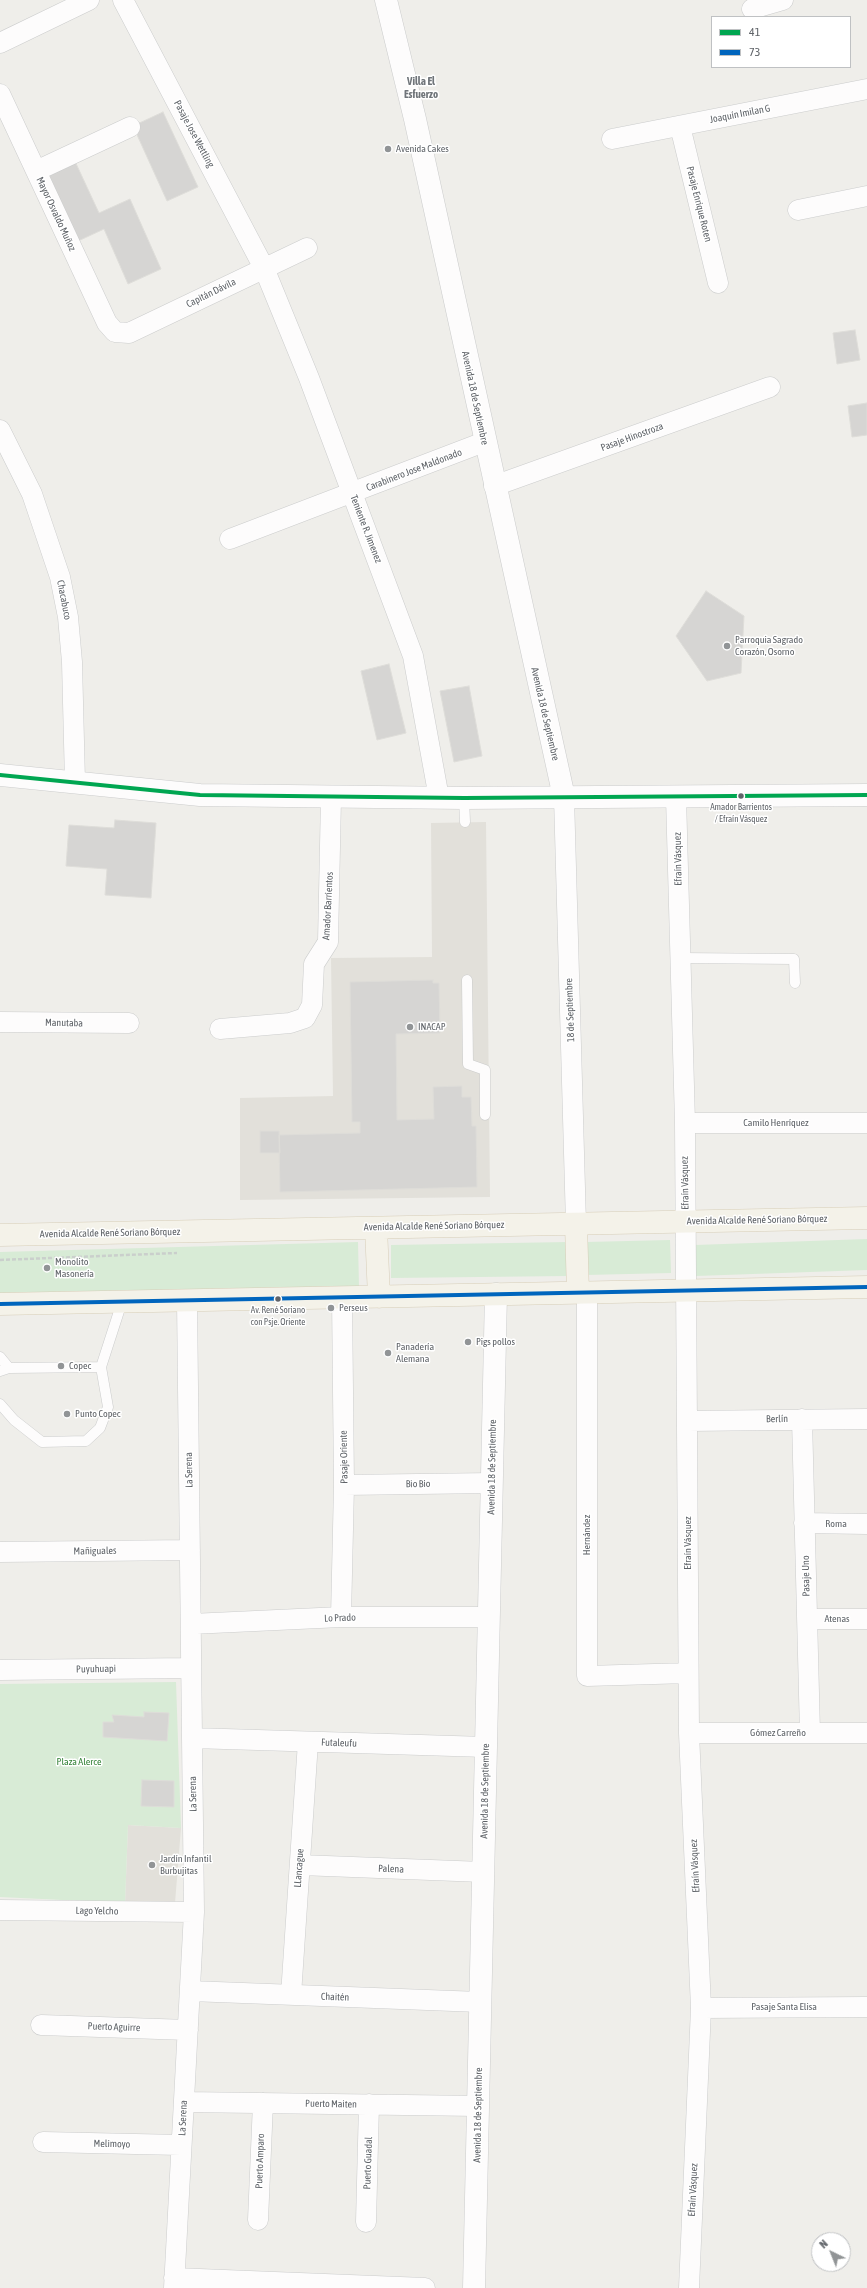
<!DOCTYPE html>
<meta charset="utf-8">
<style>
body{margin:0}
#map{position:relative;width:867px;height:2288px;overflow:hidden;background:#efeeea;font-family:"Asap Condensed",sans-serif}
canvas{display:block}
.legend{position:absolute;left:711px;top:16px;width:140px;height:52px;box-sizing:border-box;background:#fff;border:1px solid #bfc1c3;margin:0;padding:5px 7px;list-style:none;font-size:12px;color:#5f6368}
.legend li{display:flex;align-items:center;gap:8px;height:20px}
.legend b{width:20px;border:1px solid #bfc1c3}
.north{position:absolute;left:811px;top:2232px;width:40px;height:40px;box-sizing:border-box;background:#fff;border:1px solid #bfc1c3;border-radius:50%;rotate:317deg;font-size:11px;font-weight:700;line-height:16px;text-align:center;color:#5f6368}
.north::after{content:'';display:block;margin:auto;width:14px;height:18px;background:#919496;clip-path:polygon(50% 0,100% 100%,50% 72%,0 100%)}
</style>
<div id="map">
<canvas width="867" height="2288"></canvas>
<ul class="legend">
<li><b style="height:5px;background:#00a651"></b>41</li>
<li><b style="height:5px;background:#0065bd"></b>73</li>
</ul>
<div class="north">N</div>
</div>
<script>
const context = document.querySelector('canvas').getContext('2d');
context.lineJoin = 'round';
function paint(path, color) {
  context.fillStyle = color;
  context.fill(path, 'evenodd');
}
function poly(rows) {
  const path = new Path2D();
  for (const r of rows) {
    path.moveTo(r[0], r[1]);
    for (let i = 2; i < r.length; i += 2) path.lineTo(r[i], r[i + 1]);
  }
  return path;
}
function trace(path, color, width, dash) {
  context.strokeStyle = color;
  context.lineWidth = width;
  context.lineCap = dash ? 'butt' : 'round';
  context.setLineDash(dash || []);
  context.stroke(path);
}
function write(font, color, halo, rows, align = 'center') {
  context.font = font + ' "Asap Condensed",sans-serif';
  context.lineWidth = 3;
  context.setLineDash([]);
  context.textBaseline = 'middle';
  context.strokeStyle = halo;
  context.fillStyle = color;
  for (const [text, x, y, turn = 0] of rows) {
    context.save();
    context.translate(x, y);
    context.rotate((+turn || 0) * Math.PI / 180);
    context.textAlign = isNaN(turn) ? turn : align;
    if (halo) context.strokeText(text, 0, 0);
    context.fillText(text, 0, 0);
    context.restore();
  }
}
paint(poly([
 [486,822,490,1197,240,1200,240,1098,333,1096,331,958,432,957,431,823],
 [128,1825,181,1828,175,1903,125,1903]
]), '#e2e0da');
paint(poly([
 [867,1239,867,1270,696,1276,695,1245],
 [670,1240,671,1273,586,1275,586,1242],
 [358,1242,359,1286,0,1296,0,1252],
 [568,1242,568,1276,391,1278,391,1245],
 [176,1682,181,1828,128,1825,125,1903,0,1897,0,1684]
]), '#d8ebd6');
const building = poly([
 [163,112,198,187,167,201,133,126,163,112],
 [73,157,99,213,130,199,161,269,128,284,104,229,76,242,43,171,73,157],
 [855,330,860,360,837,364,833,333,855,330],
 [867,403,867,435,852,437,848,406,867,403],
 [706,591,744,616,741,673,707,681,676,636,706,591],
 [389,664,406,733,377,740,361,671,389,664],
 [469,686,482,756,454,762,440,691,469,686],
 [115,820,156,823,151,898,105,895,107,869,66,866,69,825,114,828,115,820],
 [433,980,433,983,439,983,440,1033,396,1034,397,1120,434,1119,433,1087,462,1086,462,1097,471,1097,472,1126,476,1126,477,1187,280,1192,279,1135,360,1133,360,1122,352,1122,350,982,433,980],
 [260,1131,279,1131,280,1153,260,1153,260,1131],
 [144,1712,169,1713,167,1741,103,1737,103,1722,114,1722,112,1715,144,1717,144,1712],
 [142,1780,174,1781,174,1807,141,1806,142,1780]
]);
paint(building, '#d6d5d3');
trace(building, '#deddd9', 1);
const service = poly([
 [464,798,465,822],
 [680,958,794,959,795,983],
 [467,980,468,1064,485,1070,485,1115],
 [0,1357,9,1368],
 [0,1371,9,1368,101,1367,122,1302],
 [0,1404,14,1420,42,1442,86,1441,100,1428,108,1407,101,1367]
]);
const minor = poly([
 [123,0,264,268,309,378,413,656,439,798],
 [752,9,783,0],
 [0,43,89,0],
 [0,94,107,323,115,332,129,333,307,248],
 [680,126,718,283],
 [612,139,867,89],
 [36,171,130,127],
 [798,210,867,196],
 [0,430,32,494,60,577,68,617,72,662,75,782],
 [494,486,770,387],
 [230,539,484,442],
 [564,797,576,1224],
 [676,797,685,1123,689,1733,701,2008,689,2288],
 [0,1022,129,1023],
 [220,1029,290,1023,305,1018,312,1005,314,964,328,942,331,798],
 [685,1123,867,1123],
 [587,1293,587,1676,688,1673],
 [802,1419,810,1733],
 [688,1421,867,1419],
 [344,1485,492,1483],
 [804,1523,867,1524],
 [0,1552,190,1550],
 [341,1617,344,1485,342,1297],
 [807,1619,867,1619],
 [191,1624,341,1617,489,1617],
 [0,1670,191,1668],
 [689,1733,867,1733],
 [192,1738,486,1747],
 [300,1865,483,1872],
 [0,1910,194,1912],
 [190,1991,480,2002],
 [291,1995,308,1742],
 [701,2008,867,2007],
 [41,2025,188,2030],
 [184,2102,478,2106],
 [43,2142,181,2145],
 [258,2220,263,2103],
 [366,2222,369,2104],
 [174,2278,425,2288],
 [174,2288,194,1912,187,1300]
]);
const tertiary = poly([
 [386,0,415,119,564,797],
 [0,775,200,795,464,798,867,795],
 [474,2288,496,1294]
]);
const primary = poly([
 [576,1224,578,1293],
 [376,1228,379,1297],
 [0,1235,867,1218],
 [0,1304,867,1287]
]);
trace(service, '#cbcccc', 11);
trace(minor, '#cbcccc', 21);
trace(tertiary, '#cbcccc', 23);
trace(primary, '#d7ceb8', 23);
trace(poly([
 [0,1260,177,1253]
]), '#cacfcc', 2.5, [4, 2]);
trace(service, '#fdfcfc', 10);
trace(minor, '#fdfcfc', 20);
trace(tertiary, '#fdfcfc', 22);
trace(primary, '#f4f2e9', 22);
trace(poly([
 [0,775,200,795,464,798,867,795]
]), '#00a651', 4);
trace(poly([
 [0,1304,867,1287]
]), '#0065bd', 4);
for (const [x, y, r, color] of [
 [388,149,4,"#919496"],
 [727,646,4,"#919496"],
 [741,796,3.5,"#5f6368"],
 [410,1027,4,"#919496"],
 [47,1268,4,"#919496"],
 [278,1299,3.5,"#5f6368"],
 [331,1308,4,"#919496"],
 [468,1342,4,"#919496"],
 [388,1353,4,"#919496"],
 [61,1366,4,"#919496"],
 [67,1414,4,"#919496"],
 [152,1865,4,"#919496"]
]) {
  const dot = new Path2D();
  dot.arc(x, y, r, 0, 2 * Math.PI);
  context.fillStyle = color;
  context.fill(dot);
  trace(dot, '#fff', 1.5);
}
write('9px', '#5f6368', '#fff', [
 ["Amador Barrientos",741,807],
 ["/ Efraín Vásquez",741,819],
 ["Av. René Soriano",278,1310],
 ["con Psje. Oriente",278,1322]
]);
write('10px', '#5f6368', '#fff', [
 ["Joaquín Imilan G",740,114,-11],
 ["Pasaje Jose Wettling",194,134,62],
 ["Pasaje Enrique Roten",699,204,76],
 ["Mayor Osvaldo Muñoz",56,214,65],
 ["Capitán Dávila",211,293,-26],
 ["Avenida 18 de Septiembre",475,398,78],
 ["Pasaje Hinostroza",632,437,-20],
 ["Carabinero Jose Maldonado",414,470,-21],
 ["Teniente R. Jimenez",366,529,69],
 ["Chacabuco",64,600,79],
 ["Avenida 18 de Septiembre",545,714,77],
 ["Efraín Vásquez",678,859,-91],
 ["Amador Barrientos",328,906,-87],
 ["18 de Septiembre",570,1010,-92],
 ["Manutaba",64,1023,1],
 ["Camilo Henríquez",776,1123],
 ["Efraín Vásquez",685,1183,-91],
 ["Avenida Alcalde René Soriano Bórquez",757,1220,-1],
 ["Avenida Alcalde René Soriano Bórquez",434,1226,-1],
 ["Avenida Alcalde René Soriano Bórquez",110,1233,-1],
 ["Berlín",777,1419,-1],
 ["Pasaje Oriente",344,1457,-91],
 ["Avenida 18 de Septiembre",492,1467,-89],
 ["La Serena",189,1470,-91],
 ["Bio Bio",418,1484,-1],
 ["Roma",836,1524],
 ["Hernández",587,1535,-90],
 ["Efraín Vásquez",688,1543,-90],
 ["Mañiguales",95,1551,-1],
 ["Pasaje Uno",806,1576,-91],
 ["Lo Prado",340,1618,-2],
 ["Atenas",837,1619],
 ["Puyuhuapi",96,1669,-1],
 ["Gómez Carreño",778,1733],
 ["Futaleufu",339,1743,2],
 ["Avenida 18 de Septiembre",485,1791,-89],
 ["La Serena",193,1794,-91],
 ["Efraín Vásquez",695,1866,-93],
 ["LLancague",299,1868,-86],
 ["Palena",391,1869,2],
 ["Lago Yelcho",97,1911,1],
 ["Chaitén",335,1997,2],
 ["Pasaje Santa Elisa",784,2007],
 ["Puerto Aguirre",114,2027,2],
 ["Puerto Maiten",331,2104,1],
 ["Avenida 18 de Septiembre",478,2115,-89],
 ["La Serena",183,2118,-87],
 ["Melimoyo",112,2144,1],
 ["Puerto Amparo",260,2161,-88],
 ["Puerto Guadal",368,2163,-88],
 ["Efraín Vásquez",693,2190,-87]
]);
write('10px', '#5f6368', '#fff', [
 ["Avenida Cakes",396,149],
 ["Parroquia Sagrado",735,640],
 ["Corazón, Osorno",735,652],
 ["INACAP",418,1027],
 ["Monolito",55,1262],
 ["Masonería",55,1274],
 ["Perseus",339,1308],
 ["Pigs pollos",476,1342],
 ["Panadería",396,1347],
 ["Alemana",396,1359],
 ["Copec",69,1366],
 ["Punto Copec",75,1414],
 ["Jardín Infantil",160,1859],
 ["Burbujitas",160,1871]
], 'left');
write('10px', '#348238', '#fff', [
 ["Plaza Alerce",79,1762]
]);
write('bold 11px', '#70757a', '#fff', [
 ["Villa El",421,82],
 ["Esfuerzo",421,95]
]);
</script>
